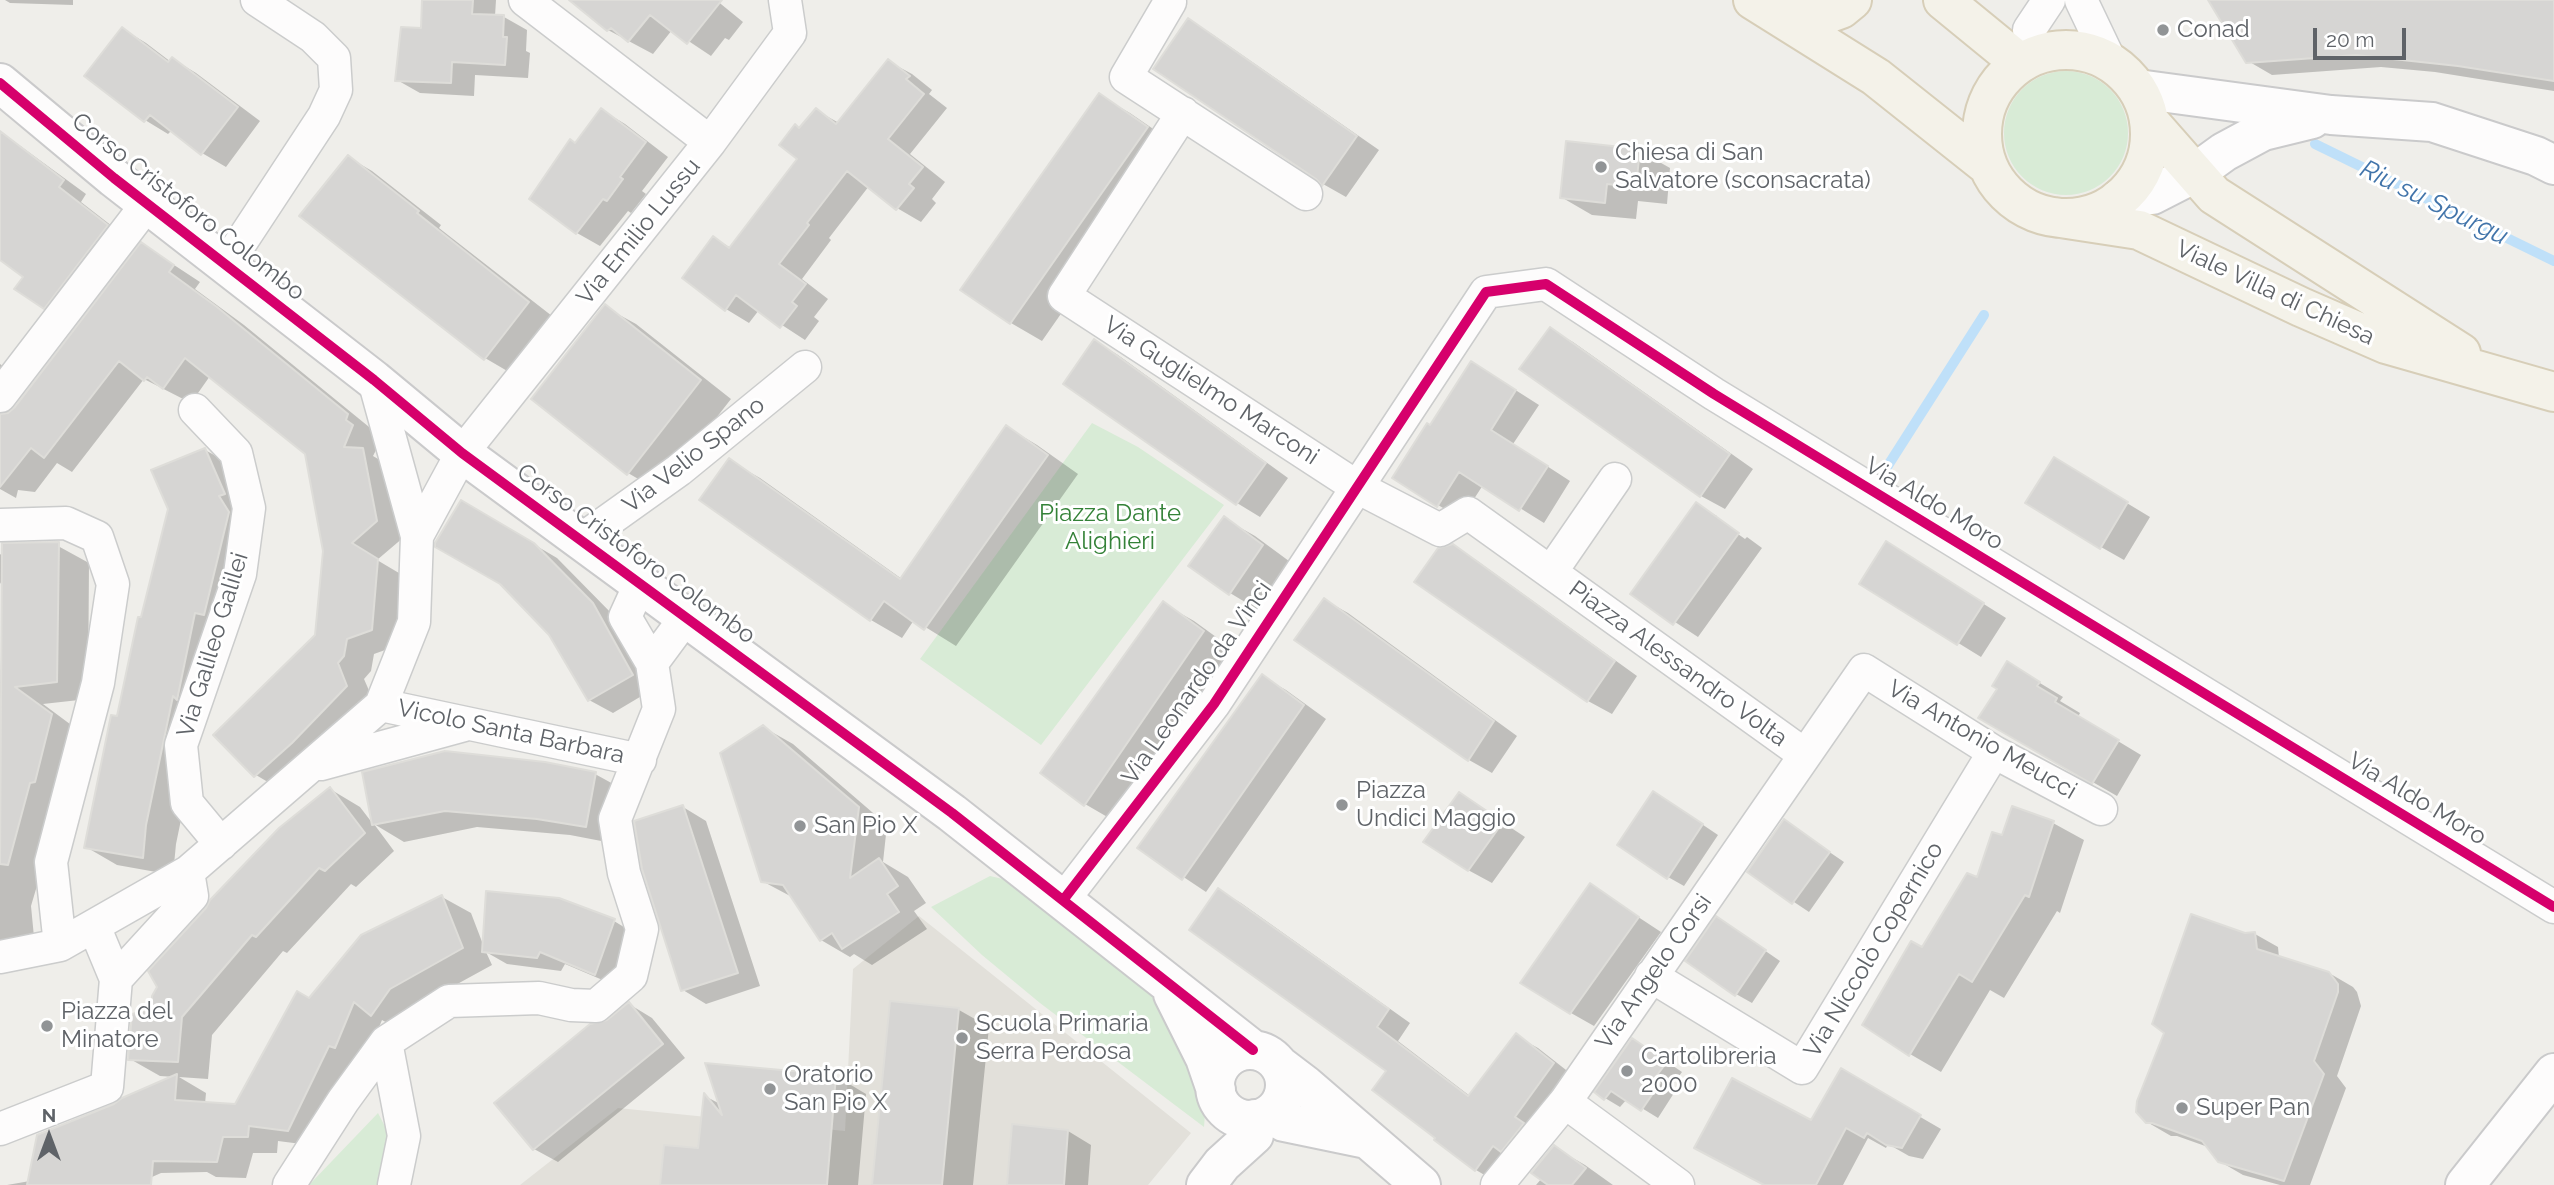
<!DOCTYPE html>
<meta charset="utf-8">
<style>
body{margin:0}
#map{position:relative;width:2554px;height:1185px;overflow:hidden;background:#efeeea;font-family:Raleway,sans-serif}
canvas{display:block}
.north{position:absolute;left:14px;top:1101px;width:70px;height:70px;-webkit-text-stroke:5px #fff;paint-order:stroke;rotate:0deg;font-size:19px;font-weight:700;line-height:28px;text-align:center;color:#5f6368}
.north::after{content:'';display:block;margin:auto;width:24px;height:32px;background:#5f6368;clip-path:polygon(50% 0,100% 100%,50% 72%,0 100%)}
.scale{position:absolute;left:2313px;top:28px;width:93px;height:32px;box-sizing:border-box;border:4px solid #5f6368;border-top:0;padding-left:9px;font-size:21px;line-height:24px;white-space:nowrap;color:#5f6368;-webkit-text-stroke:5px #fff;paint-order:stroke}
</style>
<div id="map">
<canvas width="2554" height="1185"></canvas>
<div class="north">N</div>
<div class="scale">20 m</div>
</div>
<script>
const context = document.querySelector('canvas').getContext('2d');
context.lineJoin = 'round';
function paint(path, color) {
  context.fillStyle = color;
  context.fill(path, 'evenodd');
}
function poly(rows) {
  const path = new Path2D();
  for (const r of rows) {
    if (r.length === 3) {
      path.moveTo(r[0] + r[2], r[1]);
      path.arc(r[0], r[1], r[2], 0, 2 * Math.PI);
      continue;
    }
    path.moveTo(r[0], r[1]);
    for (let i = 2; i < r.length; i += 2) path.lineTo(r[i], r[i + 1]);
  }
  return path;
}
function trace(path, color, width, dash) {
  context.strokeStyle = color;
  context.lineWidth = width;
  context.lineCap = dash ? 'butt' : 'round';
  context.setLineDash(dash || []);
  context.stroke(path);
}
function write(font, color, halo, rows, align = 'center') {
  context.font = font + ' Raleway,sans-serif';
  context.lineWidth = 6;
  context.setLineDash([]);
  context.textBaseline = 'middle';
  context.strokeStyle = halo;
  context.fillStyle = color;
  for (const [text, x, y, turn = 0] of rows) {
    context.save();
    context.translate(x, y);
    context.rotate((+turn || 0) * Math.PI / 180);
    context.textAlign = isNaN(turn) ? turn : align;
    if (halo) context.strokeText(text, 0, 0);
    context.fillText(text, 0, 0);
    context.restore();
  }
}
paint(poly([
 [919,916,1191,1133,1148,1185,520,1185,618,1108,845,1131,853,969]
]), '#e2e0da');
paint(poly([
 [2066,133,62],
 [1092,423,1138,447,1224,505,1041,745,920,659],
 [990,876,1037,887,1160,993,1207,1087,1204,1127,1040,1003,982,955,931,907],
 [378,1113,395,1146,384,1185,309,1185]
]), '#d8ebd6');
paint(poly([
 [5,0,73,0,73,5,10,3],
 [424,0,496,0,495,16,504,17,527,30,526,51,530,53,528,78,475,75,474,96,420,93,397,80,423,30],
 [597,0,716,0,743,22,729,40,725,38,711,56,672,30,653,54,608,30],
 [2210,0,2554,0,2554,91,2435,72,2381,67,2272,75,2248,61],
 [1189,20,1212,34,1379,150,1346,197,1323,184,1317,177],
 [123,29,146,43,171,62,173,59,196,73,260,121,226,167,202,153,172,130,168,134,145,120],
 [888,61,912,74,932,90,929,94,947,108,910,154,945,182,932,199,936,203,921,222,897,208,869,186,829,238,831,240,802,279,828,299,814,317,819,321,805,340,759,310,749,323,726,309,714,238,731,248,799,158,801,129,816,110,839,123],
 [1099,95,1130,113,1178,146,1042,341,1011,323,963,289],
 [602,110,625,124,668,157,642,191,646,194,631,213,628,211,600,246,577,233,531,199],
 [0,131,86,194,81,202,130,240,68,321,44,308,25,276,0,258],
 [1640,151,1670,168,1667,204,1638,201,1636,219,1592,215,1561,197],
 [348,157,372,171,441,225,439,228,552,316,509,372,485,358],
 [142,244,200,282,195,289,244,325,374,431,372,437,380,442,373,456,390,466,404,537,377,560,404,576,399,645,374,654,371,671,364,679,374,702,283,791,256,775,316,636,325,551,307,453,210,376,191,403,144,379,72,472,57,463,35,492,18,490,16,498,0,489,0,364,26,383,12,401,9,414,16,408],
 [605,307,636,324,731,399,659,491,628,473],
 [1550,329,1573,342,1753,469,1725,509,1701,496,1521,369],
 [1095,341,1118,355,1288,478,1260,517,1237,503],
 [1495,377,1539,405,1513,444,1570,481,1544,523,1483,485,1461,519,1394,478],
 [1007,427,1037,445,1078,474,956,646,914,620,902,638,871,620,702,500,730,461,760,478,902,579],
 [205,450,236,467,255,511,203,713,176,844,173,875,117,865,86,847,170,509],
 [2077,473,2150,517,2124,560,2101,547],
 [462,502,557,558,617,619,655,688,613,713,589,700,551,634],
 [1696,504,1717,516,1717,519,1745,539,1747,537,1762,548,1698,637,1632,594],
 [1225,519,1255,536,1293,564,1260,611,1230,593],
 [58,546,89,563,88,699,43,704,82,733,31,906,34,937,0,942,0,693,3,579,0,584,0,554,3,556],
 [1452,546,1476,560,1637,676,1612,714,1588,701,1417,581],
 [1909,557,2006,618,1981,657,1861,583],
 [1325,600,1348,613,1517,736,1492,773,1469,760,1296,640],
 [1164,604,1194,621,1234,650,1116,822,1085,804,1042,773],
 [1263,677,1286,690,1326,719,1206,892,1140,848],
 [2030,677,2063,697,2060,701,2080,713,2078,717,2141,755,2117,796,1981,718],
 [763,727,793,744,887,825,883,862,908,877,926,903,914,911,927,929,872,965,854,954,850,957,821,940,792,897,762,881],
 [595,774,626,791,617,844,570,835,477,827,404,842,374,824,394,851,356,887,351,884,287,953,283,951,212,1035,208,1079,179,1077,206,1093,205,1104,236,1106,310,1000,442,897,471,913,484,947,614,921,637,935,619,987,565,964,561,971,507,964,486,952,492,965,419,1005,401,1031,382,1020,364,1063,317,1146,278,1141,277,1153,253,1153,246,1178,216,1177,207,1172,161,1173,134,1185,7,1185,30,1181,115,1106,175,1077,160,1076,130,1059,153,1010,330,789,360,807,373,824],
 [1460,794,1525,837,1492,883,1468,870],
 [1669,802,1718,835,1684,886,1668,877],
 [683,807,706,821,760,986,706,1004,683,990],
 [1784,821,1844,862,1809,912,1749,872],
 [2053,823,2084,840,2060,913,2057,911,2004,998,1990,990,1941,1072,1910,1054,1922,950,1978,879,2003,837],
 [1591,886,1661,932,1594,1026,1571,1013],
 [1219,890,1241,903,1410,1023,1398,1041,1470,1096,1516,1036,1538,1048,1575,1077,1498,1183,1476,1170,1389,1071],
 [1732,928,1780,961,1752,1003,1736,994],
 [2255,934,2278,947,2279,958,2329,973,2353,987,2357,992,2361,1006,2337,1076,2346,1088,2310,1185,2280,1185,2243,1175,2219,1161,2208,1147,2177,1136,2171,1136,2147,1122,2245,935],
 [892,1003,959,1010,989,1027,973,1185,874,1185],
 [629,1004,652,1018,685,1058,558,1162,534,1149,609,1022],
 [1648,1049,1682,1072,1669,1090,1674,1093,1658,1118,1627,1099,1620,1107,1605,1098],
 [707,1065,836,1076,866,1094,858,1185,662,1185,700,1150,705,1096,720,1104],
 [1841,1071,1941,1129,1923,1159,1909,1156,1888,1144,1886,1148,1868,1138,1843,1185,1762,1185,1812,1122],
 [1068,1131,1091,1145,1088,1185,1009,1185],
 [1554,1147,1585,1165,1613,1185,1536,1185,1542,1178]
]), '#0003');
trace(poly([
 [2315,144,2554,261],
 [1887,467,1984,315]
]), '#bfe0f9', 10);
const building = poly([
 [422,0,473,0,472,14,504,15,503,37,507,37,505,65,452,62,451,83,395,81,401,27,421,28,422,0],
 [569,0,722,0,687,44,650,15,628,42,611,28,607,31,569,0],
 [2208,0,2554,0,2554,81,2458,66,2356,55,2246,63,2208,0],
 [1188,18,1357,136,1322,186,1316,179,1153,69,1188,18],
 [122,27,168,62,172,57,238,107,201,155,150,115,144,122,84,76,122,27],
 [888,59,910,76,906,79,924,94,888,139,923,167,909,184,914,188,896,210,847,171,807,223,809,225,779,264,806,284,792,302,797,306,780,328,736,295,725,311,682,278,713,236,729,248,797,159,779,145,795,124,799,128,816,108,836,124,888,59],
 [1099,93,1148,127,1010,324,960,290,1099,93],
 [601,108,646,142,620,177,623,179,607,201,603,199,576,234,529,199,570,139,575,143,601,108],
 [0,131,64,180,59,187,108,225,44,309,14,289,23,277,0,260,0,131],
 [1566,141,1640,149,1636,187,1607,184,1605,203,1560,198,1566,141],
 [348,155,419,211,417,213,529,302,484,360,299,216,348,155],
 [141,242,174,265,169,272,217,307,348,414,346,420,353,425,344,447,363,448,377,521,352,543,378,559,372,630,347,639,344,656,338,663,347,686,292,743,254,777,213,735,315,635,323,551,305,454,185,358,163,389,147,377,144,381,119,361,44,458,31,448,0,487,0,414,8,413,15,407,141,242],
 [605,304,701,380,627,475,531,399,605,304],
 [1550,327,1730,454,1700,497,1519,369,1550,327],
 [1094,339,1266,463,1236,505,1063,384,1094,339],
 [1471,361,1516,390,1491,430,1548,466,1519,511,1459,472,1437,507,1392,478,1427,423,1430,425,1471,361],
 [1006,425,1048,455,924,630,884,601,870,621,699,500,729,458,900,579,1006,425],
 [205,448,225,494,219,496,229,512,204,615,195,613,177,700,173,696,146,825,143,858,84,848,111,715,117,716,138,617,141,617,168,509,151,470,205,448],
 [2054,457,2128,502,2100,549,2025,503,2054,457],
 [461,500,534,543,593,603,633,675,588,701,549,635,500,584,435,547,435,543,461,500],
 [1696,502,1739,533,1673,625,1630,594,1696,502],
 [1224,516,1263,545,1229,595,1188,566,1224,516],
 [1886,541,1984,603,1957,645,1859,584,1886,541],
 [59,542,57,682,15,687,52,714,35,782,30,783,8,865,0,864,2,543,59,542],
 [1453,544,1615,661,1587,702,1414,582,1438,548,1453,544],
 [1324,598,1494,721,1468,761,1294,640,1324,598],
 [1163,601,1204,631,1084,806,1040,773,1163,601],
 [2007,661,2040,682,2037,686,2057,698,2055,702,2119,740,2092,784,1978,718,1997,689,1992,686,2007,661],
 [1262,674,1304,705,1182,880,1137,848,1262,674],
 [763,725,859,807,850,878,879,858,898,886,887,894,899,912,842,949,832,933,820,941,783,885,761,882,720,753,763,725],
 [445,751,545,762,596,772,586,827,537,819,445,811,372,825,362,772,445,751],
 [330,787,365,833,325,871,319,868,256,937,252,935,182,1017,178,1062,128,1060,132,1014,152,1009,152,996,157,987,148,971,206,908,210,900,279,828,330,787],
 [1653,791,1703,824,1667,879,1617,845,1653,791],
 [1459,792,1503,822,1468,871,1423,842,1459,792],
 [683,805,738,973,681,991,642,869,634,821,683,805],
 [2012,806,2054,821,2029,897,2025,895,1972,982,1959,974,1909,1056,1862,1025,1911,941,1922,947,1967,873,1977,877,1992,832,2002,835,2012,806],
 [1784,819,1830,852,1792,904,1747,872,1784,819],
 [1590,883,1639,917,1570,1014,1520,983,1590,883],
 [1218,888,1389,1009,1377,1027,1468,1096,1516,1033,1554,1063,1515,1117,1524,1123,1501,1152,1493,1146,1475,1171,1434,1140,1435,1138,1372,1090,1386,1071,1189,930,1218,888],
 [486,891,559,898,615,919,595,975,540,952,537,958,482,952,486,891],
 [442,895,463,948,390,989,371,1016,354,1002,335,1048,329,1046,288,1131,249,1126,248,1137,223,1137,217,1162,153,1161,151,1185,27,1185,37,1135,114,1104,122,1098,177,1074,175,1100,235,1104,297,991,309,998,361,935,442,895],
 [2191,914,2245,933,2255,932,2257,949,2329,972,2338,984,2338,992,2314,1061,2324,1074,2284,1181,2218,1162,2202,1141,2152,1123,2146,1123,2136,1112,2137,1101,2164,1033,2152,1024,2191,914],
 [1716,916,1766,950,1735,996,1685,961,1716,916],
 [890,1001,959,1008,942,1185,872,1185,890,1001],
 [629,1002,663,1044,533,1150,494,1103,590,1024,607,1020,629,1002],
 [1632,1038,1667,1062,1654,1079,1660,1083,1641,1111,1611,1091,1604,1100,1594,1092,1632,1038],
 [705,1063,836,1075,827,1185,660,1185,664,1145,698,1148,704,1093,722,1115,705,1063],
 [1841,1068,1921,1115,1902,1148,1886,1145,1867,1133,1864,1138,1846,1128,1816,1185,1764,1185,1694,1148,1732,1078,1811,1120,1841,1068],
 [1012,1124,1068,1130,1064,1185,1007,1185,1012,1124],
 [1554,1145,1586,1168,1572,1185,1548,1185,1531,1173,1554,1145]
]);
paint(building, '#d6d5d3');
trace(building, '#deddd9', 2);
const street = poly([
 [525,0,710,142],
 [2081,0,2111,63],
 [1170,2,1126,77,1306,194],
 [2033,56,2029,30,2049,0],
 [1183,113,1064,296,1357,487,1440,530,1468,513,1805,755],
 [226,265,324,116,336,90,334,58,313,37,257,0],
 [0,396,148,203],
 [195,410,236,453,249,508,240,574,181,745,187,803,221,844],
 [0,525,66,523,97,537,113,584,98,683,51,862,60,945],
 [417,536,462,453,710,142,790,33,785,0],
 [581,540,679,470,805,367],
 [1551,572,1615,479],
 [652,663,686,617],
 [381,705,640,760],
 [321,764,464,725],
 [1064,899,1214,704,1486,292,1546,284,1714,394,2554,907],
 [94,926,116,979],
 [0,957,60,945,188,872,381,705,414,622,417,536,374,380],
 [1651,976,1802,1068,1994,752],
 [386,1042,404,1136,394,1185],
 [1565,1102,1678,1185],
 [0,1129,107,1087,116,979,192,896,188,872],
 [289,1185,343,1101,386,1042,449,1001,539,998,571,1005,596,1006,631,976,642,929,624,873,615,819,659,709,652,663,625,617,640,584],
 [1497,1185,1565,1102,1864,670,1994,752,2101,809]
]);
const secondary = poly([
 [0,83,114,178,374,380,462,453,952,813,1253,1050],
 [2138,89,2331,115,2432,122,2536,156,2554,165],
 [2119,199,2152,195,2195,173,2224,152,2263,131,2312,119],
 [1173,994,1205,1058,1216,1090],
 [1250,1085,35],
 [1280,1066,1305,1085,1421,1185],
 [1271,1114,1284,1122,1366,1139],
 [1206,1185,1222,1164,1254,1135,1255,1119],
 [2465,1185,2554,1073]
]);
const primary = poly([
 [1753,0,1876,77,1988,166],
 [1943,0,2020,63],
 [1776,6,1819,17,1841,9,1852,0],
 [2066,134,84],
 [2149,121,2214,195,2461,353],
 [2054,217,2139,230,2301,307,2386,344,2554,392]
]);
trace(street, '#cbcccc', 35);
trace(secondary, '#cacacb', 42);
trace(primary, '#d7ceb8', 42);
trace(street, '#fdfcfc', 32);
trace(secondary, '#fdfcfc', 38);
trace(primary, '#f4f2e9', 38);
trace(poly([
 [0,83,114,178,374,380,462,453,952,813,1253,1050],
 [1064,899,1214,704,1486,292,1546,284,1714,394,2554,907]
]), '#d6006c', 10);
for (const [x, y, r, color] of [
 [2163,30,7,"#919496"],
 [1601,167,7,"#919496"],
 [1342,805,7,"#919496"],
 [800,826,7,"#919496"],
 [47,1026,7,"#919496"],
 [962,1038,7,"#919496"],
 [1627,1071,7,"#919496"],
 [770,1089,7,"#919496"],
 [2182,1108,7,"#919496"]
]) {
  const dot = new Path2D();
  dot.arc(x, y, r, 0, 2 * Math.PI);
  context.fillStyle = color;
  context.fill(dot);
  trace(dot, '#fff', 2.5);
}
write('24px', '#5f6368', '#fff', [
 ["Conad",2177,30],
 ["Chiesa di San",1615,153],
 ["Salvatore (sconsacrata)",1615,181],
 ["Piazza",1356,791],
 ["Undici Maggio",1356,819],
 ["San Pio X",814,826],
 ["Piazza del",61,1012],
 ["Minatore",61,1040],
 ["Scuola Primaria",976,1024],
 ["Serra Perdosa",976,1052],
 ["Cartolibreria",1641,1057],
 ["2000",1641,1085],
 ["Oratorio",784,1075],
 ["San Pio X",784,1103],
 ["Super Pan",2196,1108]
], 'left');
write('24px', '#5f6368', '#fff', [
 ["Corso Cristoforo Colombo",188,207,38],
 ["Via Emilio Lussu",639,232,-51],
 ["Viale Villa di Chiesa",2275,293,25],
 ["Via Guglielmo Marconi",1211,391,33],
 ["Via Velio Spano",694,455,-38],
 ["Via Aldo Moro",1934,504,31],
 ["Corso Cristoforo Colombo",636,554,36],
 ["Via Galileo Galilei",213,645,-73],
 ["Piazza Alessandro Volta",1678,664,36],
 ["Via Leonardo da Vinci",1197,683,-55],
 ["Vicolo Santa Barbara",511,732,12],
 ["Via Antonio Meucci",1982,740,30],
 ["Via Aldo Moro",2417,799,31],
 ["Via Niccolò Copernico",1874,950,-59],
 ["Via Angelo Corsi",1654,972,-55]
]);
write('24px', '#348238', '#fff', [
 ["Piazza Dante",1110,514],
 ["Alighieri",1110,542]
]);
write('italic 26px', '#4174aa', '#fff', [
 ["Riu su Spurgu",2434,203,26]
]);
</script>
